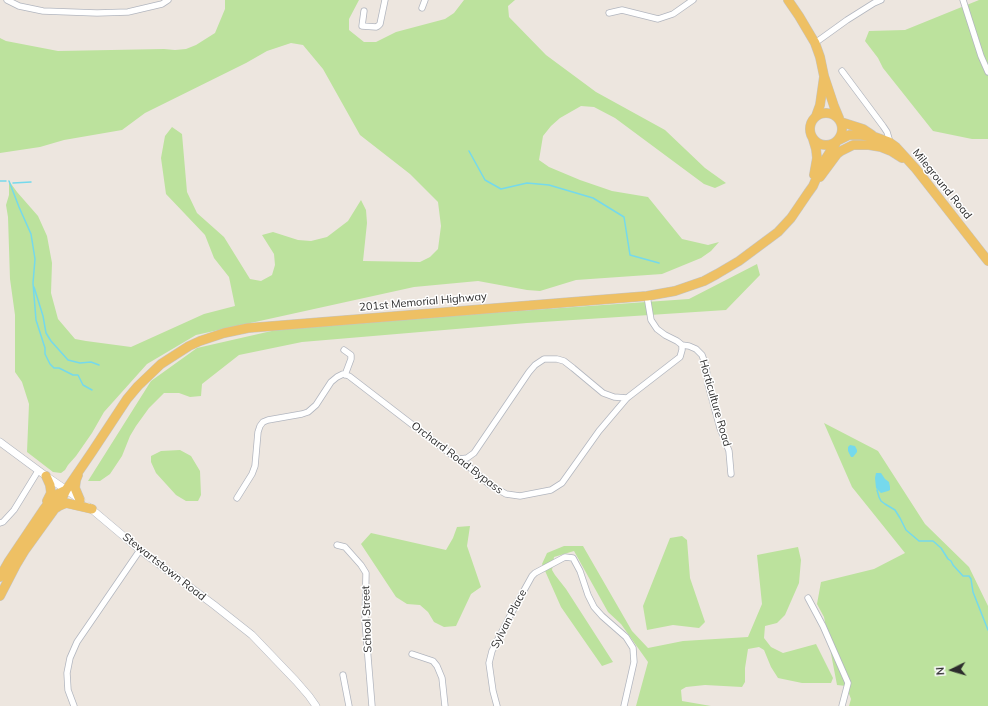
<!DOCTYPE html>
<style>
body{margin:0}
#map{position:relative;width:988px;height:706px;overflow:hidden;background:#ede6df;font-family:Mulish,sans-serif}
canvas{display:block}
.north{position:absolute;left:932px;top:650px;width:40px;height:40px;-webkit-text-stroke:3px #fff;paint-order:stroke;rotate:265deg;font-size:11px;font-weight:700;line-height:16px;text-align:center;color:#2c2c2c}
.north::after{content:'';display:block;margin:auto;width:14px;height:18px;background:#2c2c2c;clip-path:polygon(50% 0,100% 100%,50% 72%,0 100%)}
</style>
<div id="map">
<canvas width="988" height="706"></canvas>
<div class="north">N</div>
</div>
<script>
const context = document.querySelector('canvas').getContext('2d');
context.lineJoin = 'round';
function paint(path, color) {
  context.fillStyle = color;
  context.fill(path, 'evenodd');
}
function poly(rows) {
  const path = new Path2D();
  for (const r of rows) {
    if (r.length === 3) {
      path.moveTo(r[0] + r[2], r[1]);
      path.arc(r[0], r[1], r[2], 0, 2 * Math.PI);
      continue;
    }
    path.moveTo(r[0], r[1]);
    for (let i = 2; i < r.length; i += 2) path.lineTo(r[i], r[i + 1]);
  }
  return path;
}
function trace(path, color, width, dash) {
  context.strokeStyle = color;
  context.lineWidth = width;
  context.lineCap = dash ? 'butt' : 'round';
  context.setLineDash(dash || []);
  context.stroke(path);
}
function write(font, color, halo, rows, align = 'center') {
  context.font = font + ' Mulish,sans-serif';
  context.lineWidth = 3;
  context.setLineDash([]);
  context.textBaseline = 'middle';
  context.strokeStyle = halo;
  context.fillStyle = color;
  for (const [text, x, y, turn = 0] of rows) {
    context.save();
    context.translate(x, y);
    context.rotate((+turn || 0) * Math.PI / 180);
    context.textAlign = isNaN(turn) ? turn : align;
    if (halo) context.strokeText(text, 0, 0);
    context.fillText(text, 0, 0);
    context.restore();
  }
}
paint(poly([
 [225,0,359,0,349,19,349,30,364,42,376,42,396,32,445,19,454,13,464,0,515,0,508,6,509,17,546,55,596,92,665,130,705,168,726,183,715,188,704,184,615,118,594,107,581,106,560,118,551,126,543,136,539,160,549,167,580,180,612,191,648,197,682,239,708,245,719,242,711,251,701,258,662,274,576,280,540,291,527,290,478,281,414,287,196,335,147,364,104,412,92,433,76,456,68,465,65,470,61,473,53,472,27,452,29,404,22,382,15,372,15,315,10,279,8,217,6,205,9,195,9,181,17,192,38,216,47,236,52,263,51,293,58,319,75,339,86,341,131,347,204,314,235,306,229,277,214,258,205,235,166,194,161,158,165,136,172,127,182,134,187,192,197,213,224,237,250,279,261,281,272,275,275,265,274,254,262,235,273,232,298,240,311,241,327,237,348,221,361,200,366,210,367,223,363,261,420,262,430,257,438,249,441,226,438,202,410,174,360,135,323,69,303,45,291,43,267,51,246,63,145,113,122,130,64,140,40,147,0,153,0,38,6,41,58,51,164,49,175,50,186,49,196,45,215,33,225,9],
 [979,0,988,0,988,139,972,139,933,131,883,68,878,58,865,41,869,31,905,30],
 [757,264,760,275,726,310,527,323,302,342,239,355,202,384,201,396,190,397,179,393,164,393,149,408,136,426,130,436,122,456,110,474,100,481,88,481,151,381,197,348,289,327,689,299],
 [824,423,878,451,925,524,969,567,988,606,988,706,849,706,851,699,846,686,837,685,824,617,817,604,821,582,874,569,905,553,852,487],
 [180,450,191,456,200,471,201,495,198,501,186,501,176,495,156,473,151,462,151,456,161,451],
 [470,526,467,546,481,587,471,594,456,626,444,627,434,622,428,612,420,605,407,604,396,597,361,544,371,533,446,550,453,538,457,527],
 [682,536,687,540,690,578,705,622,699,628,673,625,647,630,643,606,670,538],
 [564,546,583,546,632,631,648,648,683,641,748,637,762,604,757,555,798,547,801,560,799,583,785,615,777,623,765,626,764,638,771,647,783,653,816,644,833,678,831,683,802,683,778,678,771,667,764,650,759,647,748,649,745,668,745,682,742,687,705,685,686,687,681,690,682,701,711,706,636,706,648,662,621,624,608,612,574,551,554,557,552,570,555,575,566,589,613,662,602,666,561,607,542,564,547,553]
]), '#bce29d');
paint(poly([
 [850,445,855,446,857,450,857,452,853,457,851,457,848,451,848,447],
 [876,473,881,473,885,479,889,482,890,487,890,490,888,491,881,493,876,488,875,478]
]), '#75d9ec');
trace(poly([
 [469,151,485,180,501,189,527,183,549,185,593,198,624,217,630,255,659,263],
 [0,181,6,181],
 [9,181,19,207,31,234,35,259,33,283,36,320,45,348,45,354,50,364,54,368,59,368,73,375,78,375,83,385,92,390],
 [13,183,31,182],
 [34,287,43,316,46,333,51,341,68,360,80,363,91,362,99,365],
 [877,490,879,497,881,501,885,504,895,510,900,518,906,530,919,541,933,541,941,548,948,559,951,561,953,565,963,576,969,576,971,579,973,592,988,630]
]), '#75d9ec', 1.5);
const minor = poly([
 [7,0,19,6,43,11,97,13,128,12,162,4,168,0],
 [963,0,981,56,988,72],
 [422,8,425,0],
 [364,11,362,26,376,27,378,26,380,24,385,0],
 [609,13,622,10,658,19,673,14,693,0],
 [815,43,847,20,874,3,881,0],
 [842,71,883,126,887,132,890,142],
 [682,345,689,346,696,349,702,355,706,366,708,384,720,428,729,451,731,474],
 [344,350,351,355,351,359,345,375],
 [460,459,467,458,474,453,529,372,535,365,544,359,557,359,564,361,573,368,603,393,614,397,627,398],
 [237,498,252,474,255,466,258,432,260,426,263,422,268,420,302,414,308,412,316,405,331,382,337,377,343,374,349,376,453,456,460,459,490,485,506,494,520,496,551,490,562,483,599,431,627,398,680,357,682,350,682,345,677,341,665,335,657,329,651,320,647,296],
 [0,523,3,522,14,510,38,471],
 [337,545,345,547,361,565,366,573,365,621,372,706],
 [808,598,823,626,848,683,842,706],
 [412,654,433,661,437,666,442,678,445,706],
 [343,675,349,706],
 [74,706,68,690,67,673,70,658,77,642,140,550],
 [497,706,493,691,489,663,492,651,512,612,532,576,535,573,565,557,573,558,580,571,588,595,594,607,602,616,626,637,633,648,634,662,624,706]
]);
const tertiary = poly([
 [0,442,46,476,81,500],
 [89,507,140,550,214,605,252,635,296,681,309,696,316,706]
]);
const primary = poly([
 [788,0,799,16,815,43,820,57,824,76,834,106,839,118],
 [826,129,16],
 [816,116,820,105,824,77],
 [841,122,863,129,872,135],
 [813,139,816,149,817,158,814,175],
 [839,140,849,135,861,135,875,137,889,142,896,147,916,169,988,261],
 [820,177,837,154,841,151,853,145,869,145,881,147,891,151,902,158],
 [78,475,76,480,75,488,80,500],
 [46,476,50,485,51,493,47,501],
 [56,508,59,506,66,503,92,509],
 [0,577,9,561,44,509,54,496,66,490],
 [0,596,16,565,25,550,61,500,66,490,92,452,127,399,138,386,161,364,189,346,200,341,224,333,248,328,647,296,675,291,704,281,717,274,739,261,778,232,791,218,808,193,813,186,823,163,837,141]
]);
trace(minor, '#b2b6bf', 7);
trace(tertiary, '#b2b6bf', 8);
trace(primary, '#c4c4c4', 10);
trace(minor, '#fff', 5.5);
trace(tertiary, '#fff', 7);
trace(primary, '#eec064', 9);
write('11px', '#2c2c2c', '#fff', [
 ["Mileground Road",942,184,51],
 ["201st Memorial Highway",423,302,-5],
 ["Horticulture Road",715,403,74],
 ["Orchard Road Bypass",457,458,37],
 ["Stewartstown Road",164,567,38],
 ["School Street",367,619,-92],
 ["Sylvan Place",509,619,-63]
]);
</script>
